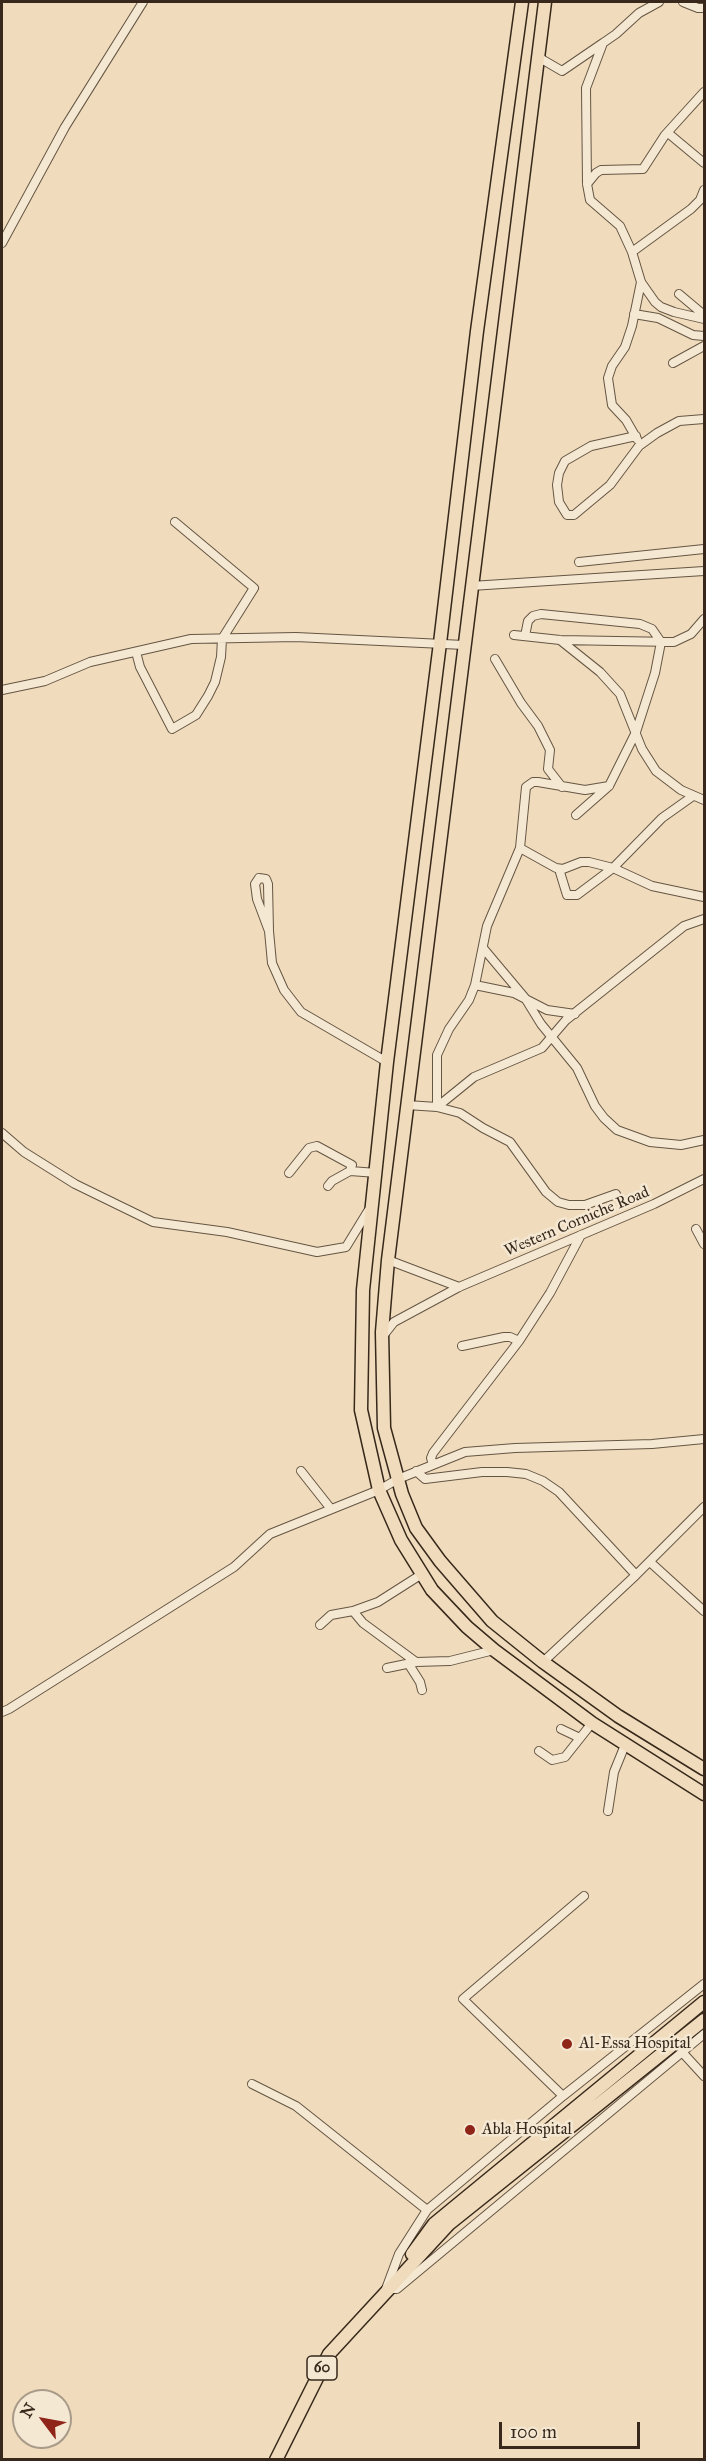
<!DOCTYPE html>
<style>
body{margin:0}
#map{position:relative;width:706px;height:2461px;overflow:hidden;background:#f0dcbc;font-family:"IM FELL Great Primer",serif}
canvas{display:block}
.frame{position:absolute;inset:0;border:3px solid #37281b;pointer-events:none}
.north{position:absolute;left:12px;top:2389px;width:60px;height:60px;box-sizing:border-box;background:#f5e8d3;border:2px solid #a99b89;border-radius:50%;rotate:302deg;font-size:16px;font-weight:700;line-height:24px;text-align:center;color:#37281b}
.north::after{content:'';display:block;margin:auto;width:21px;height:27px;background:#8f2418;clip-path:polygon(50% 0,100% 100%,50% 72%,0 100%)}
.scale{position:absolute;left:499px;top:2422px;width:141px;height:27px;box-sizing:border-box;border:3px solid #37281b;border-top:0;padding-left:8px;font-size:18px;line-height:21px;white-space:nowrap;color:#37281b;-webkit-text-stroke:4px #f5e8d3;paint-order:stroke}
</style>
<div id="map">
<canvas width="706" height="2461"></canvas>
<div class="frame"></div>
<div class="north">N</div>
<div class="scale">100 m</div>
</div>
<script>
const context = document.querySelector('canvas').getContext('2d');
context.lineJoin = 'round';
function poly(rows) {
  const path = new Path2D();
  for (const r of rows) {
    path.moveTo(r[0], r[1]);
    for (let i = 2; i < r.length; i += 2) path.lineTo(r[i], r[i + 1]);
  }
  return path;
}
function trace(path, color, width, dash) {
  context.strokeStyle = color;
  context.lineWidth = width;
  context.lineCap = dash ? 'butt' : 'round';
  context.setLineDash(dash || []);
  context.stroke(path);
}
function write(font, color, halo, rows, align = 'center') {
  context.font = font + ' "IM FELL Great Primer",serif';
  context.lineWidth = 5;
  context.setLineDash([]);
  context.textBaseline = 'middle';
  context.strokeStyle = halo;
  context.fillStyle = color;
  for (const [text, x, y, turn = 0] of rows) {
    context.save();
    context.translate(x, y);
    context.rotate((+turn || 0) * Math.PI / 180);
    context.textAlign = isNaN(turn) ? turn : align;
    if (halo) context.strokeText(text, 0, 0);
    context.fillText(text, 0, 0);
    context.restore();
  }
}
const minor = poly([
 [659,2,639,13,616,34,603,43,586,88,587,184,590,200,620,226,632,252,641,282,655,302,661,307,674,312,704,319],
 [683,2,698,8,704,8],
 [538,57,562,71,603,43],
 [668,133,704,163],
 [587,184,596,173,601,170,643,169,665,135,704,92],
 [2,243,65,127,143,2],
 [632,252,691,209,700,200,704,190],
 [679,294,704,315],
 [634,314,658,318,693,335,704,336],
 [673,363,704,346],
 [636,436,591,446,565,461,559,473,557,485,559,502,567,515,574,515,610,485,639,446,657,433,679,421,704,419],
 [637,439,626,420,612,405,608,378,612,366,625,347,632,326,641,282],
 [579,562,704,549],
 [471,586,704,571],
 [514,635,560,640,674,642,691,634,704,619],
 [525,636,528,621,533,616,541,614,640,624,652,629,661,642,655,673,636,732,609,786,576,815],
 [560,640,600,672,620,694,642,749,656,771,681,790,704,800],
 [136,652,140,667,172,729,196,715,208,696,215,682,221,657,222,639,254,588,175,522],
 [495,659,521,703,538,726,550,750,548,769,562,787],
 [2,690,45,681,90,662,191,639,296,637,464,645],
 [520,848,556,868,563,869,581,862,589,862,613,868,652,886,704,897],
 [559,869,567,895,577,895,613,868,662,818,693,796],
 [259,878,266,879,268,884,269,931,257,899,255,884,259,878],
 [269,931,272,963,284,990,301,1012,387,1062],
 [483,948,525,998,541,1024,577,1068,595,1106,604,1118,617,1130,650,1142,681,1145,704,1140],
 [475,985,514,993,547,1010,575,1014],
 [407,1105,437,1107,460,1113,483,1128,510,1142,546,1192,558,1202,569,1205,585,1205,616,1194],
 [437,1107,437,1055,449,1029,469,1000,475,985,487,926,520,848,526,787,533,782,538,782,585,790,609,786],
 [437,1107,474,1077,542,1048,566,1020,684,926,704,919],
 [2,1133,24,1152,75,1184,153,1222,227,1232,317,1252,346,1247,368,1211],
 [289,1173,309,1148,317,1146,352,1165,350,1171],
 [328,1186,332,1181,350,1171,377,1173],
 [696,1229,704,1244],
 [388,1260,459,1287],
 [383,1336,394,1322,459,1287,654,1204,704,1179],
 [462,1346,504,1337,510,1337,519,1341],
 [433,1465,431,1458,433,1453,519,1341,550,1293,581,1235],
 [301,1471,331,1509],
 [416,1471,425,1479,482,1472,507,1472,526,1474,543,1481,559,1492,636,1575],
 [650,1562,704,1611],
 [353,1611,363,1623,416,1662],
 [320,1625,331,1615,353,1611,378,1602,422,1574],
 [543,1662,636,1575,704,1507],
 [408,1663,420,1682,422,1690],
 [387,1668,416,1662,450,1661,494,1650],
 [2,1712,9,1709,234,1567,270,1534,379,1490,398,1479,465,1452,515,1448,652,1444,704,1439],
 [561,1729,580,1738],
 [539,1751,552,1760,565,1757,592,1723],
 [608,1811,614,1772,625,1745],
 [704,1984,563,2096,427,2210,399,2254,386,2289,397,2289,704,2034],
 [682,2052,704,2076],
 [252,2084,296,2106,427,2210],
 [563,2096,463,1999,584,1896]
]);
const primary = poly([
 [522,2,477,331,440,643,387,1062,363,1290,361,1410,379,1490,401,1540,432,1590,467,1627,494,1650,592,1723,704,1794],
 [545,2,388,1260,382,1332,384,1428,402,1494,416,1528,440,1561,492,1621,543,1662,618,1716,704,1769],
 [412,2254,434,2224,704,2002],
 [276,2460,329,2354,449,2224,704,2020]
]);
trace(minor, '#655543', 10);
trace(primary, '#37281b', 15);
trace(minor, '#f5e8d3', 8);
trace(primary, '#f0dcbc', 12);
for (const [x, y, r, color] of [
 [567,2044,6,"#8f2418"],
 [470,2130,6,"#8f2418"]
]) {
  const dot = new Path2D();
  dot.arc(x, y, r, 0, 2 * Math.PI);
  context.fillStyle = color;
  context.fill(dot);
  trace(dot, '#f5e8d3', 2);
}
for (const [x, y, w] of [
 [322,2368,30]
]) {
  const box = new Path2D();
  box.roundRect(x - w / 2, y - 12, w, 24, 4.5);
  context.fillStyle = '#f5e8d3';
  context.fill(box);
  trace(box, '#37281b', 1.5);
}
write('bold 15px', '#37281b', null, [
 ["60",322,2368]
]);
write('16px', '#37281b', '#f5e8d3', [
 ["Western Corniche Road",577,1222,-23]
]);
write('16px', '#37281b', '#f5e8d3', [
 ["Al-Essa Hospital",579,2044],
 ["Abla Hospital",482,2130]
], 'left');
</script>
